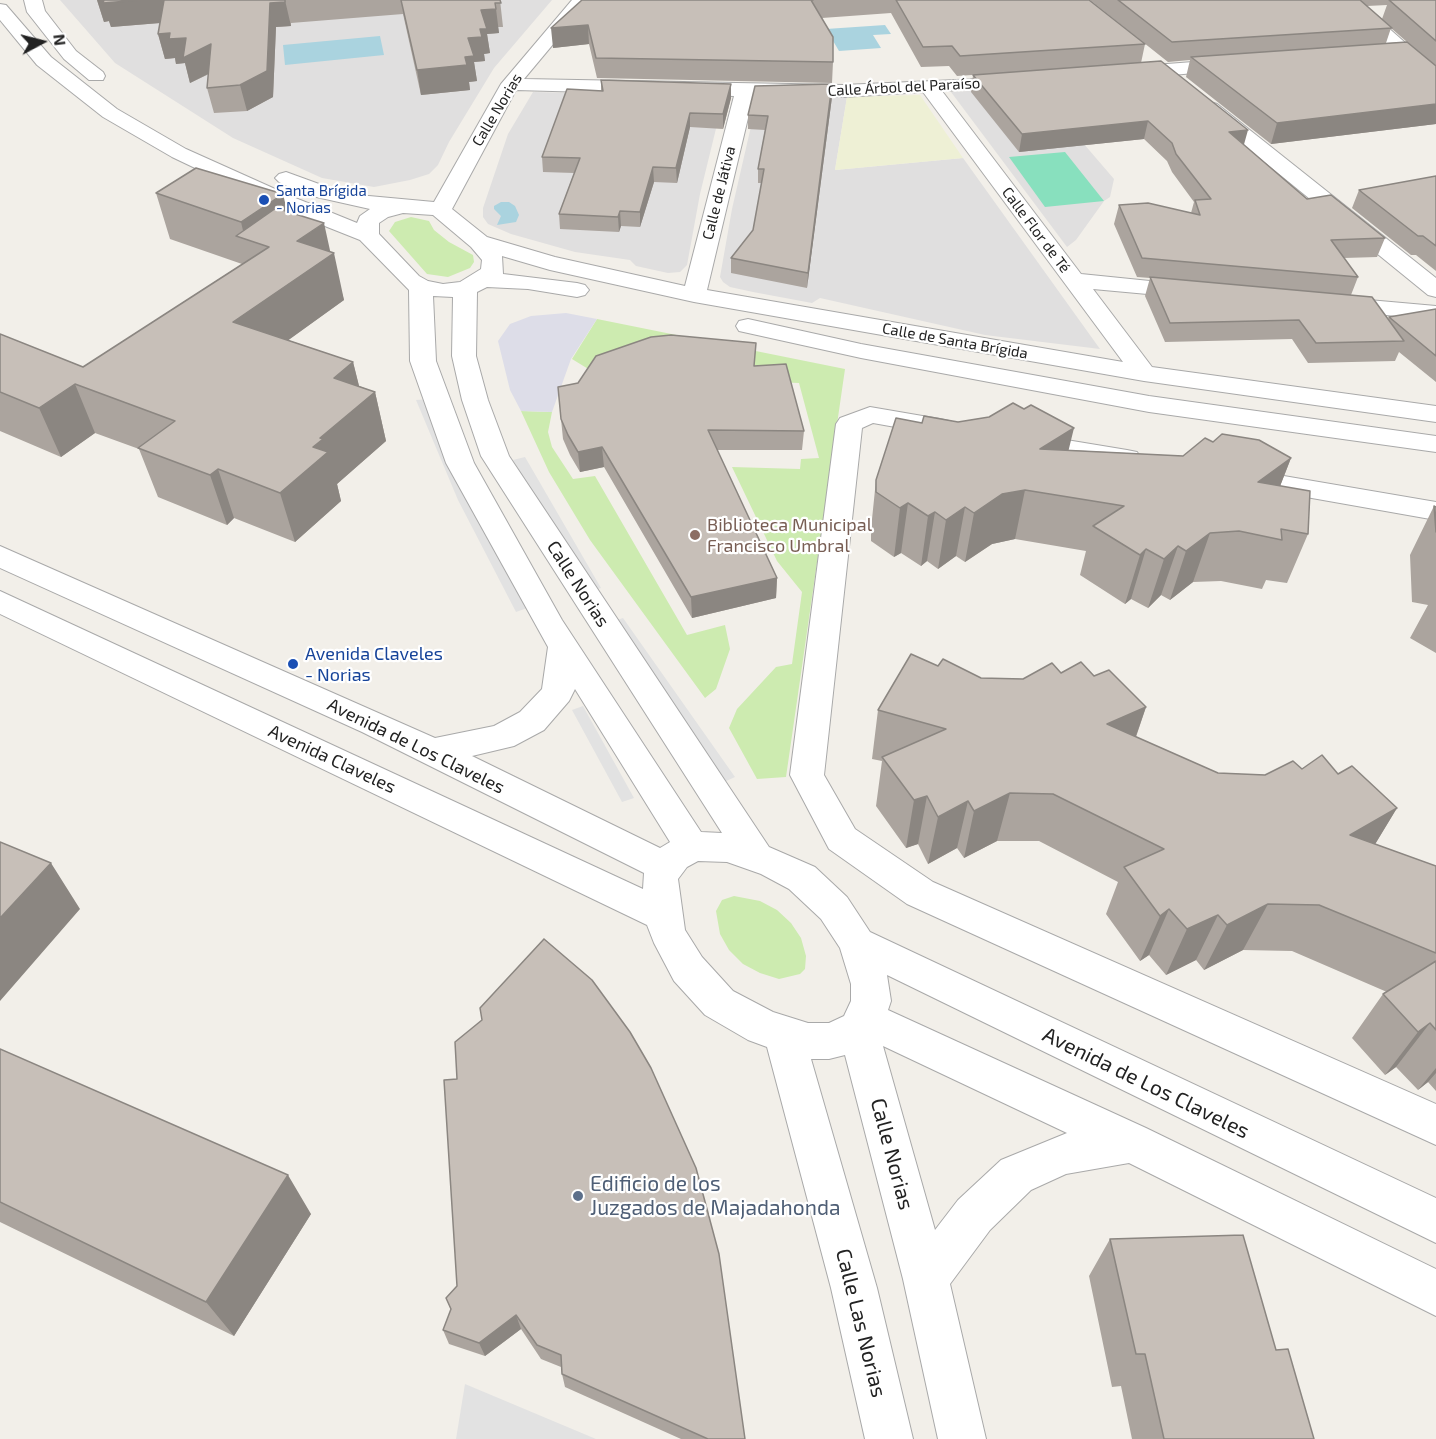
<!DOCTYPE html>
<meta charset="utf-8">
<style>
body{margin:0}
#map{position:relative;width:1436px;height:1439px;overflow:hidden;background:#f2efe9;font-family:"Exo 2",sans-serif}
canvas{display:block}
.north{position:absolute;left:12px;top:12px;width:60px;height:60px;-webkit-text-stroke:4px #fff;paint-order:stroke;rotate:83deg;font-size:16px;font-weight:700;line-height:24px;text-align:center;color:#222}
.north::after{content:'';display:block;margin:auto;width:21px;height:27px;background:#222;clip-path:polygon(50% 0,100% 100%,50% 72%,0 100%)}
</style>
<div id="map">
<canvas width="1436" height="1439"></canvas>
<div class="north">N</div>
</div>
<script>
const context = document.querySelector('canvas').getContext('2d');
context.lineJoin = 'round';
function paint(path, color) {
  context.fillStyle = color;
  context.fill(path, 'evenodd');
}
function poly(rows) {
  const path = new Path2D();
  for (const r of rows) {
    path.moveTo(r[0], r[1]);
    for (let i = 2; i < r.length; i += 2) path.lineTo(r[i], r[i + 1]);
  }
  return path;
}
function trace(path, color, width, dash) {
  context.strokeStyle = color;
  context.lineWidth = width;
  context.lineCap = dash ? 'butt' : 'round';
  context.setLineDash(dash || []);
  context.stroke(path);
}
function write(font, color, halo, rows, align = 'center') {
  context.font = font + ' "Exo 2",sans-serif';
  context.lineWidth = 4.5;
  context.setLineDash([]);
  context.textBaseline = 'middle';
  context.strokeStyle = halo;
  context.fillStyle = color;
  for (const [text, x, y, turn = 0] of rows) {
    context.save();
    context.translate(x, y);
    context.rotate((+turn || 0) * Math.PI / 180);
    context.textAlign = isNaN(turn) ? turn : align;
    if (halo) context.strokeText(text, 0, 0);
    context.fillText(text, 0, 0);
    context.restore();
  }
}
paint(poly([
 [60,0,552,0,494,68,449,142,438,165,429,174,410,180,374,187,322,178,233,138,115,63],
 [1035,87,1114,179,1110,197,1104,201,1076,240,1067,247,951,92],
 [533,92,724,96,700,194,687,265,680,272,668,273,636,266,630,260,575,252,511,234,488,224,483,217,483,208,508,134],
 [758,96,847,97,835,170,963,158,1100,349,985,335,820,298,812,303,753,292,730,287,723,282,720,277,732,209]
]), '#e0dfdf');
paint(poly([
 [920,95,963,158,835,170,847,97]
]), '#eef0d5');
paint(poly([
 [411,217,429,221,434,230,449,242,473,255,474,262,470,268,448,277,427,274,389,231,395,222],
 [597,319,845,369,786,777,757,779,729,728,737,709,776,667,792,664,802,592,777,561,732,467,800,469,801,459,819,458,799,383,598,375,572,359],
 [521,411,552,412,548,432,552,447,573,479,595,476,687,635,725,625,730,649,716,689,705,698,590,540,549,472],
 [734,896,760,901,777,910,791,923,801,938,806,956,805,969,800,974,779,979,760,973,743,964,729,950,720,934,716,911,722,900]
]), '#cdebb0');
paint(poly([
 [1065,152,1104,201,1045,207,1009,157]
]), '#88e0be');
paint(poly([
 [430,399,530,607,516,612,458,500,416,400],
 [525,457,601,588,588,592,513,460],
 [623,618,735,777,722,783,611,622],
 [583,706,634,798,622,802,572,710],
 [465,1384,596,1439,456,1439]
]), '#e2e2e2');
paint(poly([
 [566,313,597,319,571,359,552,412,521,411,510,390,498,341,510,324,531,316]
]), '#dddde8');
paint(poly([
 [885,25,891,34,873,35,881,48,839,51,826,29],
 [380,36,384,55,285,65,283,45],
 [501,202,509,202,515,206,519,215,516,222,497,225,501,216,494,209,494,206]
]), '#aad3df');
const minor = poly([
 [24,0,42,0,45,11,76,51,103,72,105,76,103,80,89,80,64,59,27,12,24,0],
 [572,0,590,0,524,79,843,85,1024,77,1026,81,1024,85,1017,87,942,91,1081,274,1199,286,1203,291,1199,296,1191,298,1093,289,1152,367,1436,406,1436,422,1144,381,694,302,550,270,502,256,503,274,577,283,585,285,589,290,585,295,577,297,528,289,487,287,477,292,476,356,488,400,509,456,769,847,815,867,847,897,870,932,1436,1198,1436,1243,887,975,891,1001,888,1010,1146,1128,1436,1269,1436,1316,1129,1163,1066,1174,1031,1190,990,1230,950,1284,986,1439,938,1439,903,1279,845,1055,829,1059,811,1059,877,1288,913,1439,865,1439,831,1288,767,1047,748,1040,705,1015,674,981,654,943,647,925,0,614,0,591,643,889,644,873,362,732,0,568,0,546,435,738,494,726,520,712,542,689,548,647,446,463,410,361,409,290,360,240,277,207,172,157,103,117,37,65,0,20,0,4,6,5,51,57,117,109,186,149,293,197,357,223,360,216,370,209,303,194,279,182,275,178,279,174,286,172,319,184,358,195,434,202,501,84,572,0],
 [516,90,734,96,685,286,555,257,487,237,452,209,516,90],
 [923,92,1066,285,1123,362,707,290,753,97,843,97,923,92],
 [403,213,433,215,471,247,482,260,481,269,460,282,443,284,428,281,419,276,379,234,379,223,388,217,403,213],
 [433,296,453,297,452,356,462,400,481,456,722,833,701,832,562,620,474,463,436,361,433,296],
 [575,689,670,842,660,848,472,756,514,746,544,730,569,701,575,689],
 [698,861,727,862,761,874,789,889,821,919,840,948,851,984,851,1001,844,1016,829,1023,808,1023,773,1012,733,991,702,957,685,930,678,879,687,867,698,861],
 [883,1046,1067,1133,1001,1160,958,1200,935,1230,883,1046],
 [1329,0,1351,0,1367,9,1436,70,1436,86,1429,84,1355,17,1329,0],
 [1232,59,1241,65,1239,69,1128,79,1119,73,1128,67,1232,59],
 [1210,102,1217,104,1436,278,1436,297,1428,295,1203,112,1200,108,1210,102],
 [1335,297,1436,306,1436,320,1327,309,1323,304,1327,299,1335,297],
 [748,319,861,344,1149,396,1436,436,1436,452,1149,412,861,358,739,331,736,326,739,321,748,319],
 [870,407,940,419,949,421,953,427,949,433,940,435,873,423,862,428,824,775,855,829,933,882,1436,1104,1436,1145,907,904,829,849,790,775,836,424,840,418,870,407],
 [1024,433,1127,450,1137,452,1141,458,1137,464,1127,466,1015,447,1011,441,1015,435,1024,433],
 [1237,468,1436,502,1436,520,1227,483,1223,477,1227,471,1237,468]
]);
trace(minor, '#a9a9a9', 2);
paint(minor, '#fff');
paint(poly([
 [97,0,500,0,503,27,498,27,499,33,487,34,490,53,484,54,485,61,474,62,477,81,469,82,470,90,421,95,403,14,291,23,291,26,276,27,273,97,247,111,214,113,207,88,209,74,190,83,185,63,176,64,175,58,165,59,158,34,160,23,111,27,109,21,104,22],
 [582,0,1089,0,1145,44,1141,63,1244,145,1307,199,1385,238,1377,257,1344,258,1358,277,1351,295,1388,319,1389,317,1436,309,1436,382,1399,352,1395,361,1308,363,1292,339,1165,342,1145,296,1150,278,1137,277,1114,224,1119,205,1191,213,1194,202,1172,172,1167,161,1144,139,1019,152,971,92,973,75,987,74,957,76,949,66,921,67,891,13,822,18,833,62,832,83,597,78,589,44,553,48],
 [1090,0,1436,0,1436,124,1271,144,1186,77,1190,60,1168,62],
 [1387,5,1382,19,1367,6],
 [1391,28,1407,42,1386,43],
 [601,80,731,98,723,129,690,127,677,183,654,182,640,227,621,226,619,232,560,229,559,214,574,173,543,172,542,157,601,90],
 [832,84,832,97,807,288,731,273,731,258,753,230,762,183,758,183,758,169,765,130,748,129,748,115],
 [1436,176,1436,271,1416,255,1411,255,1352,208,1359,190],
 [156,193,287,211,330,252,344,300,288,340,353,362,359,386,375,392,386,441,337,484,341,501,295,542,234,518,227,525,158,497,139,449,95,433,61,457,0,431,0,334,83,367,242,264,170,239],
 [755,366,804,431,802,450,717,450,777,578,776,598,692,618,604,467,580,472,570,455,563,439,561,419,578,383],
 [1213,442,1291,458,1280,486,1308,534,1287,583,1266,580,1262,589,1221,581,1193,582,1170,600,1161,595,1148,608,1131,599,1125,604,1080,575,1086,551,1015,539,992,544,965,562,956,556,938,569,927,561,921,566,901,553,894,557,871,541,871,529,876,480,1069,450,1183,456],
 [1434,506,1436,507,1436,653,1410,638,1428,605,1412,602,1410,555],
 [938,666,981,678,1023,679,1061,673,1146,707,1136,737,1218,773,1265,775,1302,769,1338,774,1397,808,1375,844,1436,866,1436,1091,1428,1082,1418,1090,1396,1067,1385,1075,1352,1038,1383,994,1387,992,1292,951,1243,950,1204,970,1196,960,1166,975,1149,955,1140,961,1106,914,1118,882,1039,841,997,841,964,858,957,848,928,864,918,844,906,848,876,806,882,761,872,759,878,710],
 [0,1049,311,1214,234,1336,0,1222],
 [651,1068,745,1439,681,1439,565,1387,562,1374,561,1367,541,1359,521,1329,485,1356,449,1344,443,1330,451,1310,446,1298],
 [1110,1239,1276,1350,1314,1439,1132,1439,1121,1386,1112,1387,1089,1276]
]), '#aba49e');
paint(poly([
 [97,0,165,0,172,22,111,27,109,21,104,22],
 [285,0,291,26,276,27,273,97,247,111,240,85,270,3],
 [496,9,499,33,487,34,490,53,484,54,485,61,474,62,477,81,469,82,470,90,421,95,417,70,465,57,468,38,481,10],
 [588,25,589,44,553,48,551,28],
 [170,33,211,44,218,69,190,83,185,63,176,64,175,58,165,59,158,34],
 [731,84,731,98,723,129,723,114],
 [832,84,832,97,807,288,808,273],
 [1436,104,1436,124,1271,144,1277,123],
 [690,113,690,127,677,183,676,168],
 [1148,121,1144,139,1019,152,1022,134],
 [1248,130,1243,148,1229,132],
 [653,167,654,182,640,227,640,212],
 [283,194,294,240,269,247,245,239,241,222],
 [620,211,621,226,619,232,618,217],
 [324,223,331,255,334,253,344,300,247,370,233,322,297,241],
 [353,362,363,402,375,392,386,441,337,484,341,501,295,542,280,493,313,447,334,378],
 [75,384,95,433,61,457,39,408],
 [1074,428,1062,477,1040,449],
 [602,447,604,467,580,472,578,452],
 [1291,458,1272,507,1258,482],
 [218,469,234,518,227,525,210,475],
 [1025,490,1015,539,992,544,965,562,974,513,1002,494],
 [908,503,901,553,894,557,900,508],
 [965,507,956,556,938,569,946,520],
 [935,512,927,561,921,566,928,516],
 [1210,533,1193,582,1170,600,1186,551],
 [1178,546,1161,595,1148,608,1164,559],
 [1146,549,1131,599,1125,604,1140,555],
 [777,578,776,598,692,618,691,597],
 [1146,707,1129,756,1107,724],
 [1010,793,997,841,964,858,974,811],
 [927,796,918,844,906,848,914,800],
 [968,801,957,848,928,864,938,817],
 [1397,808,1368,856,1350,835],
 [51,863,80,909,0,1001,0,918],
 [1268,904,1243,950,1204,970,1227,925],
 [1169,909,1149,955,1140,961,1160,916],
 [1218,915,1196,960,1166,975,1187,929],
 [1430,1023,1396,1067,1385,1075,1418,1032],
 [1436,1068,1436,1073,1428,1082,1418,1090],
 [288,1175,311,1214,234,1336,206,1302],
 [516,1315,521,1329,485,1356,479,1343]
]), '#8b8681');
const building = poly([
 [104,0,141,0,103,3,104,0],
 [164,0,285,0,285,2,270,3,267,71,240,85,207,88,211,44,183,58,186,38,169,39,170,33,158,34,164,0],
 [401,0,500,0,501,3,495,3,496,9,481,10,487,29,480,29,482,37,468,38,474,56,465,57,467,65,417,70,401,0],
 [582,0,813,0,811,0,833,37,833,62,596,58,588,25,551,28,582,0],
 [896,0,1089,0,1145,44,960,56,952,46,923,47,896,0],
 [1118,0,1360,0,1392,28,1172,42,1118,0],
 [1389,0,1436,0,1436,41,1389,0],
 [1407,42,1436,66,1436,104,1277,123,1191,57,1407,42],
 [1161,61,1248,130,1229,132,1307,199,1331,195,1385,238,1331,240,1358,277,1142,258,1119,205,1148,203,1200,215,1195,200,1211,199,1176,154,1172,143,1148,121,1022,134,973,75,1161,61],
 [601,80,731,84,723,114,690,113,676,168,653,167,640,212,620,211,618,217,559,214,580,158,542,157,567,89,603,91,601,80],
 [832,84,808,273,731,258,753,230,764,169,758,169,768,116,748,115,755,86,832,84],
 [196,168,283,194,241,222,156,193,196,168],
 [1436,176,1436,246,1423,236,1418,236,1359,190,1436,176],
 [276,208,324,223,297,241,334,253,233,322,353,362,334,378,375,392,320,438,323,439,313,447,328,452,280,493,218,469,210,475,138,448,175,421,75,384,39,408,0,392,0,334,83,367,269,247,236,236,276,208],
 [1150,277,1372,297,1404,341,1316,343,1299,320,1170,323,1150,277],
 [1436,309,1436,356,1389,317,1436,309],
 [671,335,756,343,754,366,786,364,804,431,708,430,777,578,691,597,602,447,578,452,568,435,561,419,558,387,578,383,596,356,651,337,671,335],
 [1013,403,1024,409,1031,405,1074,428,1040,449,1183,456,1205,438,1213,442,1222,434,1259,440,1291,458,1258,482,1310,491,1308,534,1281,529,1282,540,1239,531,1210,533,1186,551,1178,546,1164,559,1146,549,1140,555,1093,526,1124,506,1025,490,1002,494,974,513,965,507,946,520,935,512,928,516,908,503,900,508,876,492,876,480,896,418,922,423,924,416,958,422,989,417,1013,403],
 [1434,506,1436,507,1436,532,1434,506],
 [911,654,938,666,943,659,981,678,1023,679,1052,663,1061,673,1081,662,1094,676,1109,670,1146,707,1107,724,1218,773,1265,775,1293,761,1302,769,1322,755,1338,774,1352,766,1397,808,1350,835,1436,866,1436,953,1319,905,1268,904,1227,925,1218,915,1187,929,1169,909,1160,916,1124,867,1164,849,1053,794,1010,793,974,811,968,801,938,817,927,796,914,800,882,757,946,729,878,710,911,654],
 [0,842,51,863,0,918,0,842],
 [544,939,592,980,630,1032,651,1068,696,1168,719,1254,745,1439,708,1439,562,1374,561,1355,537,1345,516,1315,479,1343,443,1330,451,1309,446,1298,457,1286,444,1080,457,1079,455,1042,482,1020,480,1008,544,939],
 [1436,961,1436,1030,1430,1023,1418,1032,1383,994,1436,961],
 [0,1049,288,1175,206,1302,0,1202,0,1049],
 [1243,1235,1276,1350,1288,1349,1314,1439,1164,1439,1145,1354,1136,1354,1110,1239,1243,1235]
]);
paint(building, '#c7bfb8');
trace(building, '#8b8681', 1.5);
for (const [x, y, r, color] of [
 [264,200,6,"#1a4fb4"],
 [695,535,6,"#8d6e63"],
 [293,664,6,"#1a4fb4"],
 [578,1196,6,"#5c6f8a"]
]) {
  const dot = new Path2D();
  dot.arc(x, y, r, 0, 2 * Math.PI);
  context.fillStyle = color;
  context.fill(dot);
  trace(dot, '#fff', 2);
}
write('15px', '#222', '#fff', [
 ["Calle Árbol del Paraíso",904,87,-3],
 ["Calle Norias",497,110,-59],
 ["Calle de Játiva",719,193,-76],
 ["Calle Flor de Té",1036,230,53],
 ["Calle de Santa Brígida",955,341,10]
]);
write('15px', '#164399', '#fff', [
 ["Santa Brígida",276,191],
 ["- Norias",276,208]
], 'left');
write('18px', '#785e54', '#fff', [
 ["Biblioteca Municipal",707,525],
 ["Francisco Umbral",707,546]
], 'left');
write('18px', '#222', '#fff', [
 ["Calle Norias",578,584,57],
 ["Avenida de Los Claveles",416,746,26],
 ["Avenida Claveles",332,759,25]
]);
write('18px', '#164399', '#fff', [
 ["Avenida Claveles",305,654],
 ["- Norias",305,675]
], 'left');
write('21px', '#222', '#fff', [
 ["Avenida de Los Claveles",1146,1083,26],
 ["Calle Norias",892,1154,75],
 ["Calle Las Norias",861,1323,76]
]);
write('21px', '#4e5e75', '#fff', [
 ["Edificio de los",590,1184],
 ["Juzgados de Majadahonda",590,1208]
], 'left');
</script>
